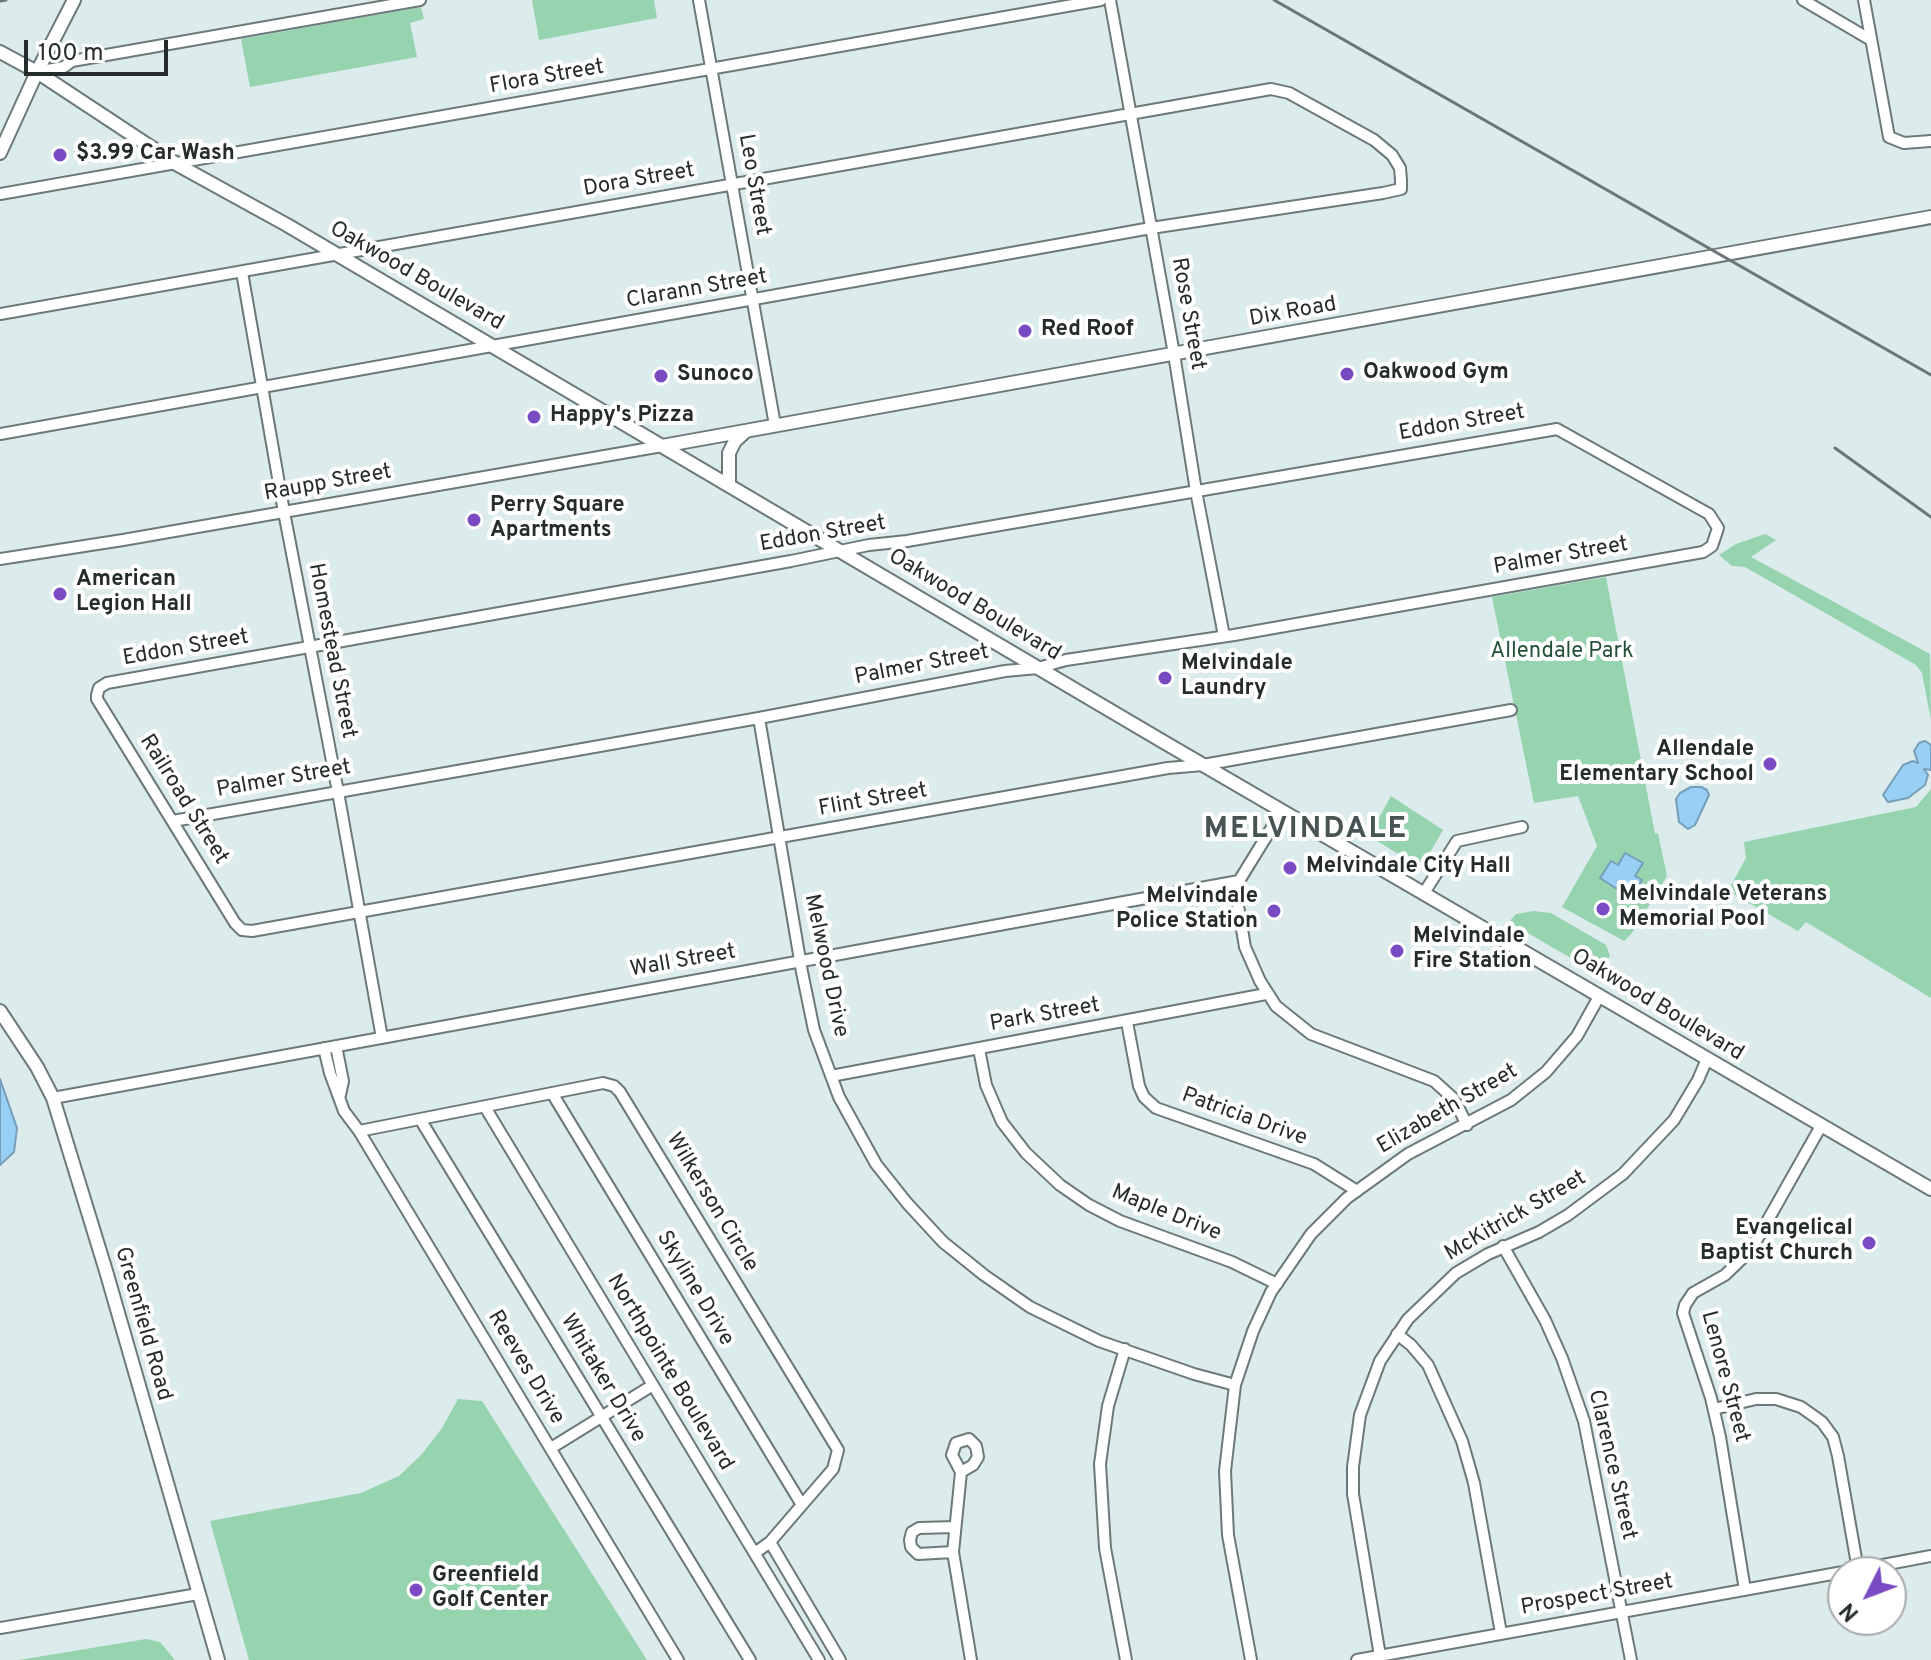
<!DOCTYPE html>
<style>
body{margin:0}
#map{position:relative;width:1931px;height:1660px;overflow:hidden;background:#dcebeb;font-family:Overpass,sans-serif}
canvas{display:block}
.north{position:absolute;left:1827px;top:1556px;width:80px;height:80px;box-sizing:border-box;background:#fff;border:2px solid #a8aaab;border-radius:50%;rotate:228deg;font-size:22px;font-weight:700;line-height:32px;text-align:center;color:#262b2c}
.north::after{content:'';display:block;margin:auto;width:28px;height:36px;background:#794bc3;clip-path:polygon(50% 0,100% 100%,50% 72%,0 100%)}
.scale{position:absolute;left:24px;top:40px;width:144px;height:36px;box-sizing:border-box;border:4px solid #262b2c;border-top:0;padding-left:10px;font-size:24px;line-height:28px;white-space:nowrap;color:#262b2c;-webkit-text-stroke:6px #fff;paint-order:stroke}
</style>
<div id="map">
<canvas width="1931" height="1660"></canvas>
<div class="north">N</div>
<div class="scale">100 m</div>
</div>
<script>
const context = document.querySelector('canvas').getContext('2d');
context.lineJoin = 'round';
function paint(path, color) {
  context.fillStyle = color;
  context.fill(path, 'evenodd');
}
function poly(rows) {
  const path = new Path2D();
  for (const r of rows) {
    path.moveTo(r[0], r[1]);
    for (let i = 2; i < r.length; i += 2) path.lineTo(r[i], r[i + 1]);
  }
  return path;
}
function trace(path, color, width, dash) {
  context.strokeStyle = color;
  context.lineWidth = width;
  context.lineCap = dash ? 'butt' : 'round';
  context.setLineDash(dash || []);
  context.stroke(path);
}
function write(font, color, halo, rows, align = 'center') {
  context.font = font + ' Overpass,sans-serif';
  context.lineWidth = 8;
  context.setLineDash([]);
  context.textBaseline = 'middle';
  context.strokeStyle = halo;
  context.fillStyle = color;
  for (const [text, x, y, turn = 0] of rows) {
    context.save();
    context.translate(x, y);
    context.rotate((+turn || 0) * Math.PI / 180);
    context.textAlign = isNaN(turn) ? turn : align;
    if (halo) context.strokeText(text, 0, 0);
    context.fillText(text, 0, 0);
    context.restore();
  }
}
paint(poly([
 [532,0,654,0,657,18,539,40],
 [421,7,424,19,410,23,417,57,250,87,241,39],
 [1765,534,1776,540,1751,557,1930,654,1931,720,1922,673,1916,665,1745,567,1732,566,1719,555,1736,544],
 [1606,577,1655,834,1658,833,1667,876,1632,933,1624,941,1562,907,1597,846,1578,796,1534,803,1492,597],
 [1931,789,1931,998,1806,922,1798,931,1728,891,1746,858,1744,842,1916,807],
 [1391,796,1443,830,1421,868,1369,836],
 [1534,911,1551,913,1606,945,1610,956,1598,974,1509,922,1516,914],
 [458,1399,482,1401,647,1660,249,1660,210,1521,361,1493,399,1476,422,1454,442,1428],
 [146,1639,160,1642,175,1660,19,1660]
]), '#96d3af');
const water = poly([
 [1925,741,1931,745,1931,770,1924,769,1928,775,1925,785,1908,798,1888,802,1883,795,1903,765,1913,761,1918,763,1914,751,1919,743,1925,741],
 [1691,787,1701,787,1707,790,1709,795,1695,825,1688,829,1679,822,1676,799,1680,793,1691,787],
 [1625,853,1643,863,1635,876,1642,880,1631,898,1600,878,1611,861,1618,865,1625,853],
 [0,1079,17,1128,14,1152,0,1165,0,1079]
]);
paint(water, '#98cff4');
trace(water, '#769eb8', 2);
const minor = poly([
 [699,0,775,425],
 [1110,0,1174,354,1196,491,1224,636],
 [1803,0,1871,40],
 [1864,0,1889,137,1904,143,1931,141],
 [37,72,64,67,72,61,420,0],
 [0,194,1101,0],
 [242,272,284,512,338,792,382,1038],
 [0,314,1271,89,1289,93,1374,140,1392,155,1400,168,1401,180,1401,189,1383,193,1151,228,0,434],
 [0,559,123,540,662,446],
 [759,718,802,972,814,1030,839,1097,876,1164,907,1203,943,1242,984,1275,1030,1307,1099,1341,1194,1374,1235,1385],
 [173,821,759,718,1005,671,1038,668,1066,660,1234,635,1703,552,1712,546,1718,528,1709,514,1557,429,907,541,869,545,791,561,107,683,99,688,97,695,97,699,235,923,242,930,252,931,1168,768,1203,765,1511,710],
 [1239,881,1236,894,1245,947,1260,981,1276,1006,1311,1034,1434,1081,1454,1099,1467,1125],
 [1424,893,1457,841,1522,827],
 [1127,1022,1139,1086,1144,1097,1156,1108,1314,1164,1357,1191],
 [336,1046,343,1081,340,1095],
 [324,1048,330,1073,344,1111,359,1131,678,1660],
 [979,1049,986,1085,1002,1122,1026,1153,1060,1185,1089,1205,1120,1221,1232,1262,1277,1284],
 [831,1076,1266,994],
 [552,1093,802,1505],
 [53,1098,1239,881,1282,811],
 [485,1107,819,1660],
 [420,1119,750,1660],
 [359,1131,603,1083,614,1086,620,1092,838,1450,833,1469,770,1542,755,1553],
 [1503,1246,1545,1320,1562,1358,1584,1421,1631,1660],
 [1397,1334,1411,1345,1428,1365,1462,1441,1474,1483,1501,1633],
 [1125,1349,1108,1406,1100,1464,1105,1548,1126,1660],
 [1714,1409,1756,1399,1776,1399,1801,1407,1822,1422,1833,1437,1838,1456,1858,1570],
 [551,1448,653,1385],
 [961,1472,973,1465,978,1457,976,1446,969,1439,956,1443,952,1455,961,1472,953,1552,971,1660],
 [770,1542,840,1660],
 [953,1552,918,1554,911,1547,910,1540,912,1532,919,1528,955,1527],
 [1851,1571,1931,1556],
 [1745,1590,1720,1437,1711,1398,1683,1313,1685,1305,1693,1293,1725,1275,1751,1250,1821,1126],
 [0,1628,198,1594],
 [1380,1656,1353,1494,1353,1467,1360,1415,1380,1361,1408,1319,1456,1273,1488,1254,1539,1232,1568,1215,1623,1174,1674,1120,1698,1080,1707,1059],
 [1251,1660,1228,1535,1225,1471,1235,1385,1253,1331,1271,1292,1311,1234,1347,1198,1408,1154,1511,1100,1546,1072,1577,1036,1600,995],
 [1357,1660,1843,1572]
]);
const major = poly([
 [0,52,37,72,178,165,287,225,1162,741,1931,1189],
 [0,153,37,72,74,0],
 [662,446,1931,217],
 [729,485,729,453,735,441,746,431],
 [0,1011,37,1067,53,1098,106,1271,218,1660]
]);
trace(minor, '#6c797a', 14);
trace(major, '#6c797a', 16);
trace(minor, '#fff', 10);
trace(major, '#fff', 12);
trace(poly([
 [1274,0,1931,375],
 [0,1,6,0],
 [1835,448,1931,517]
]), '#6d7677', 3);
for (const [x, y, r, color] of [
 [60,155,8,"#794bc3"],
 [1025,331,8,"#794bc3"],
 [1347,374,8,"#794bc3"],
 [661,376,8,"#794bc3"],
 [534,417,8,"#794bc3"],
 [474,520,8,"#794bc3"],
 [60,594,8,"#794bc3"],
 [1165,678,8,"#794bc3"],
 [1770,764,8,"#794bc3"],
 [1290,868,8,"#794bc3"],
 [1603,909,8,"#794bc3"],
 [1274,911,8,"#794bc3"],
 [1397,951,8,"#794bc3"],
 [1869,1243,8,"#794bc3"],
 [416,1590,8,"#794bc3"]
]) {
  const dot = new Path2D();
  dot.arc(x, y, r, 0, 2 * Math.PI);
  context.fillStyle = color;
  context.fill(dot);
  trace(dot, '#fff', 3);
}
write('22px', '#262b2c', '#fff', [
 ["Flora Street",547,78,-10],
 ["Dora Street",639,181,-10],
 ["Leo Street",753,185,80],
 ["Oakwood Boulevard",416,277,30],
 ["Clarann Street",697,290,-10],
 ["Dix Road",1293,313,-10],
 ["Rose Street",1187,314,80],
 ["Eddon Street",1462,424,-10],
 ["Raupp Street",328,484,-10],
 ["Eddon Street",823,535,-10],
 ["Palmer Street",1561,557,-10],
 ["Oakwood Boulevard",974,606,31],
 ["Eddon Street",186,649,-10],
 ["Homestead Street",331,651,79],
 ["Palmer Street",922,666,-11],
 ["Palmer Street",284,780,-10],
 ["Railroad Street",183,800,58],
 ["Flint Street",873,801,-10],
 ["Wall Street",683,962,-10],
 ["Melwood Drive",825,966,78],
 ["Oakwood Boulevard",1657,1006,31],
 ["Park Street",1045,1016,-10],
 ["Elizabeth Street",1448,1110,-30],
 ["Patricia Drive",1244,1118,20],
 ["Wilkerson Circle",711,1203,59],
 ["Maple Drive",1166,1214,22],
 ["McKitrick Street",1516,1217,-30],
 ["Skyline Drive",694,1289,59],
 ["Greenfield Road",142,1324,74],
 ["Reeves Drive",525,1368,59],
 ["Northpointe Boulevard",669,1373,59],
 ["Lenore Street",1724,1377,75],
 ["Whitaker Drive",602,1379,59],
 ["Clarence Street",1611,1465,77],
 ["Prospect Street",1597,1596,-10]
]);
write('bold 22px', '#262b2c', '#fff', [
 ["$3.99 Car Wash",76,155],
 ["Red Roof",1041,331],
 ["Oakwood Gym",1363,374],
 ["Sunoco",677,376],
 ["Happy's Pizza",550,417],
 ["Perry Square",490,507],
 ["Apartments",490,532],
 ["American",76,581],
 ["Legion Hall",76,606],
 ["Melvindale",1181,665],
 ["Laundry",1181,690],
 ["Allendale",1754,751,"right"],
 ["Elementary School",1754,776,"right"],
 ["Melvindale City Hall",1306,868],
 ["Melvindale Veterans",1619,896],
 ["Memorial Pool",1619,921],
 ["Melvindale",1258,898,"right"],
 ["Police Station",1258,923,"right"],
 ["Melvindale",1413,938],
 ["Fire Station",1413,963],
 ["Evangelical",1853,1230,"right"],
 ["Baptist Church",1853,1255,"right"],
 ["Greenfield",432,1577],
 ["Golf Center",432,1602]
], 'left');
write('22px', '#245039', '#fff', [
 ["Allendale Park",1562,653]
]);
context.letterSpacing = '2px';
write('bold 30px', '#485454', '#fff', [
 ["MELVINDALE",1306,831]
]);
context.letterSpacing = '0px';
</script>
